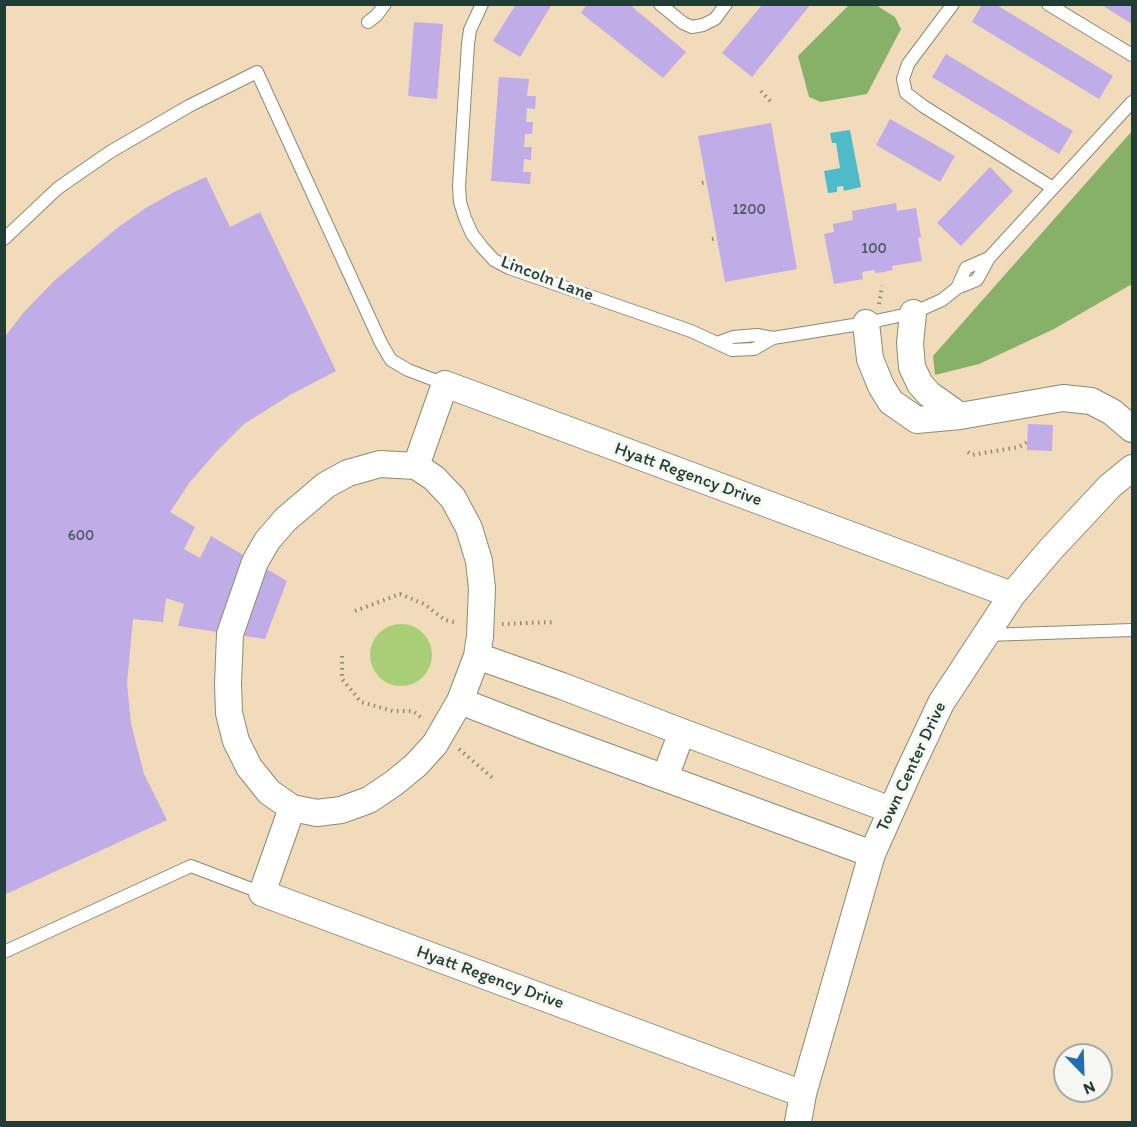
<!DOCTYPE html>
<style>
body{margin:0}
#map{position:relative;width:1137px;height:1127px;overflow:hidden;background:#f1dbba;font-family:Itim,sans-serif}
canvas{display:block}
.frame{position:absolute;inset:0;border:6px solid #1f3d34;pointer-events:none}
.north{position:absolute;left:1053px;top:1043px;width:60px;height:60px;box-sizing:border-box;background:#f6f6f2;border:2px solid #a0aca6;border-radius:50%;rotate:157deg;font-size:16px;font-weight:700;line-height:24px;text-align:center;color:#1f3d34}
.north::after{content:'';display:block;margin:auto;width:21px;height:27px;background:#1f6fb2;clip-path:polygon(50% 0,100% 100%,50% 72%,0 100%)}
</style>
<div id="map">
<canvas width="1137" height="1127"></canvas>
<div class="frame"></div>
<div class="north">N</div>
</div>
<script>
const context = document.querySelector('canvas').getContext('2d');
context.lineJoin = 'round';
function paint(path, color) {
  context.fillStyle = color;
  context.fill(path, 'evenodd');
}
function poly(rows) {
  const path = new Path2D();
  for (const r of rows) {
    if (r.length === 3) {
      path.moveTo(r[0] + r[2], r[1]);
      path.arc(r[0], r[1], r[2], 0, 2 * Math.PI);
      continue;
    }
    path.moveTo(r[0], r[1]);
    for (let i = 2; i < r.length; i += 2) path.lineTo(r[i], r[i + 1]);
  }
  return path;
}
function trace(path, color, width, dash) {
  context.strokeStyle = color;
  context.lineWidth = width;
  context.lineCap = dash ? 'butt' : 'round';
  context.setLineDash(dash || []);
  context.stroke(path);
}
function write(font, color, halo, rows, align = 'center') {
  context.font = font + ' Itim,sans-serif';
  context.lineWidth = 6;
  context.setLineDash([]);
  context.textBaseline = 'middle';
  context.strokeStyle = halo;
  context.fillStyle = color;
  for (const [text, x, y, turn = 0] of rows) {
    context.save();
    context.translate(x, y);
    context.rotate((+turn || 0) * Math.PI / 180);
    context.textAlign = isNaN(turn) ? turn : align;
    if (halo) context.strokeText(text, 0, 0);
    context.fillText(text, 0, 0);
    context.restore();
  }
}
paint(poly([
 [401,655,31]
]), '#aace78');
paint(poly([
 [849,5,876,5,895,17,901,29,867,94,821,102,809,97,798,56],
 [1132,131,1132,284,1054,329,979,364,935,375,933,356]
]), '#87b168');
paint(poly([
 [850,130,861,187,844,191,843,186,837,187,837,192,828,193,824,171,840,168,836,143,832,143,830,133]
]), '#4fbbc9');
paint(poly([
 [516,4,552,4,520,57,493,41],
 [587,4,629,4,686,52,663,78,581,13],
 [763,4,811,4,752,77,722,53],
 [982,4,995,4,1113,76,1099,99,972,22],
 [1100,4,1132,4,1132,24],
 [414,22,443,24,437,99,408,96],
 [946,54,1073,131,1059,154,932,77],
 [499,77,529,79,527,96,536,96,535,109,527,108,526,122,533,122,532,134,525,134,524,147,532,147,531,154,531,160,524,159,523,172,531,172,530,184,491,181],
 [890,119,955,156,940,182,876,145],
 [771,123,797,269,725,282,698,136],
 [990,167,1013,191,961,246,937,223],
 [206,177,230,227,260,212,336,371,290,395,244,424,216,452,190,482,170,512,195,527,184,549,200,558,211,536,287,581,265,639,178,626,184,604,166,598,163,622,133,619,127,683,131,724,144,774,167,820,4,895,4,338,24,312,55,280,116,229,144,209,174,192],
 [896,203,897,211,916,208,921,237,918,238,922,261,892,266,893,270,884,272,875,273,874,270,862,272,863,279,834,284,824,234,834,232,833,224,853,220,852,211],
 [1028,424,1053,425,1052,451,1027,450]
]), '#c0ace6');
const lane = poly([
 [482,4,470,30,468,44,459,186,460,202,465,218,472,234,482,247,494,260,509,268,691,331,732,350,754,349,773,338],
 [660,4,683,23,692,27,703,25,715,19,726,4],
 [953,4,908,64,903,79,906,93,923,106,1053,188],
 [1048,4,1132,55],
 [368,22,377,15,385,4],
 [4,239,58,188,110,152,189,106,257,72,381,343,391,360,408,370,445,384],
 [957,288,966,268,989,258],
 [717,343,733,337,757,335,773,338,866,323,913,313,942,300,957,288,977,280,989,258,1132,102],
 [987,635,1132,630],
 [4,952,191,866,262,893]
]);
const street = poly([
 [913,313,910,343,912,367,920,384,929,394,960,416],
 [866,323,870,359,881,386,891,402,917,420,960,416,1063,398,1091,401,1112,412,1132,429],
 [416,466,445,384,1012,595],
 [460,701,477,656],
 [665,777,682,732],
 [292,808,262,893,803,1094],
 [872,854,545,734,460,701,435,744,416,765,394,783,369,800,341,810,317,813,292,808,269,792,249,767,236,741,229,713,228,684,230,634,255,562,267,541,285,520,326,485,348,473,380,464,416,466,434,478,453,498,469,528,479,561,482,588,480,636,477,656,562,686,682,732,891,810],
 [798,1122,803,1094,872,854,909,771,941,703,1012,595,1051,549,1110,486,1132,468]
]);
trace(lane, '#888c77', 14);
trace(street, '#888c77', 28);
trace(poly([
 [761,91,770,101],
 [702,183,707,182],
 [712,239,717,238],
 [879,304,882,286],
 [968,452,972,455,1019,447,1027,442],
 [355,611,400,594,424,604,445,620,458,623],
 [502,624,555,622],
 [342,656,342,679,361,702,393,711,413,711,423,719],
 [459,749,495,780]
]), '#888c77', 4, [1.5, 4.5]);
trace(lane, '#fff', 12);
trace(street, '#fff', 26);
write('15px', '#475960', null, [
 ["1200",749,210],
 ["100",874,249],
 ["600",81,536]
]);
write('18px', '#1f3d34', '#f6f6f2', [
 ["Lincoln Lane",547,279,21],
 ["Hyatt Regency Drive",688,475,20],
 ["Town Center Drive",912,767,-65],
 ["Hyatt Regency Drive",490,978,20]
]);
</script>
